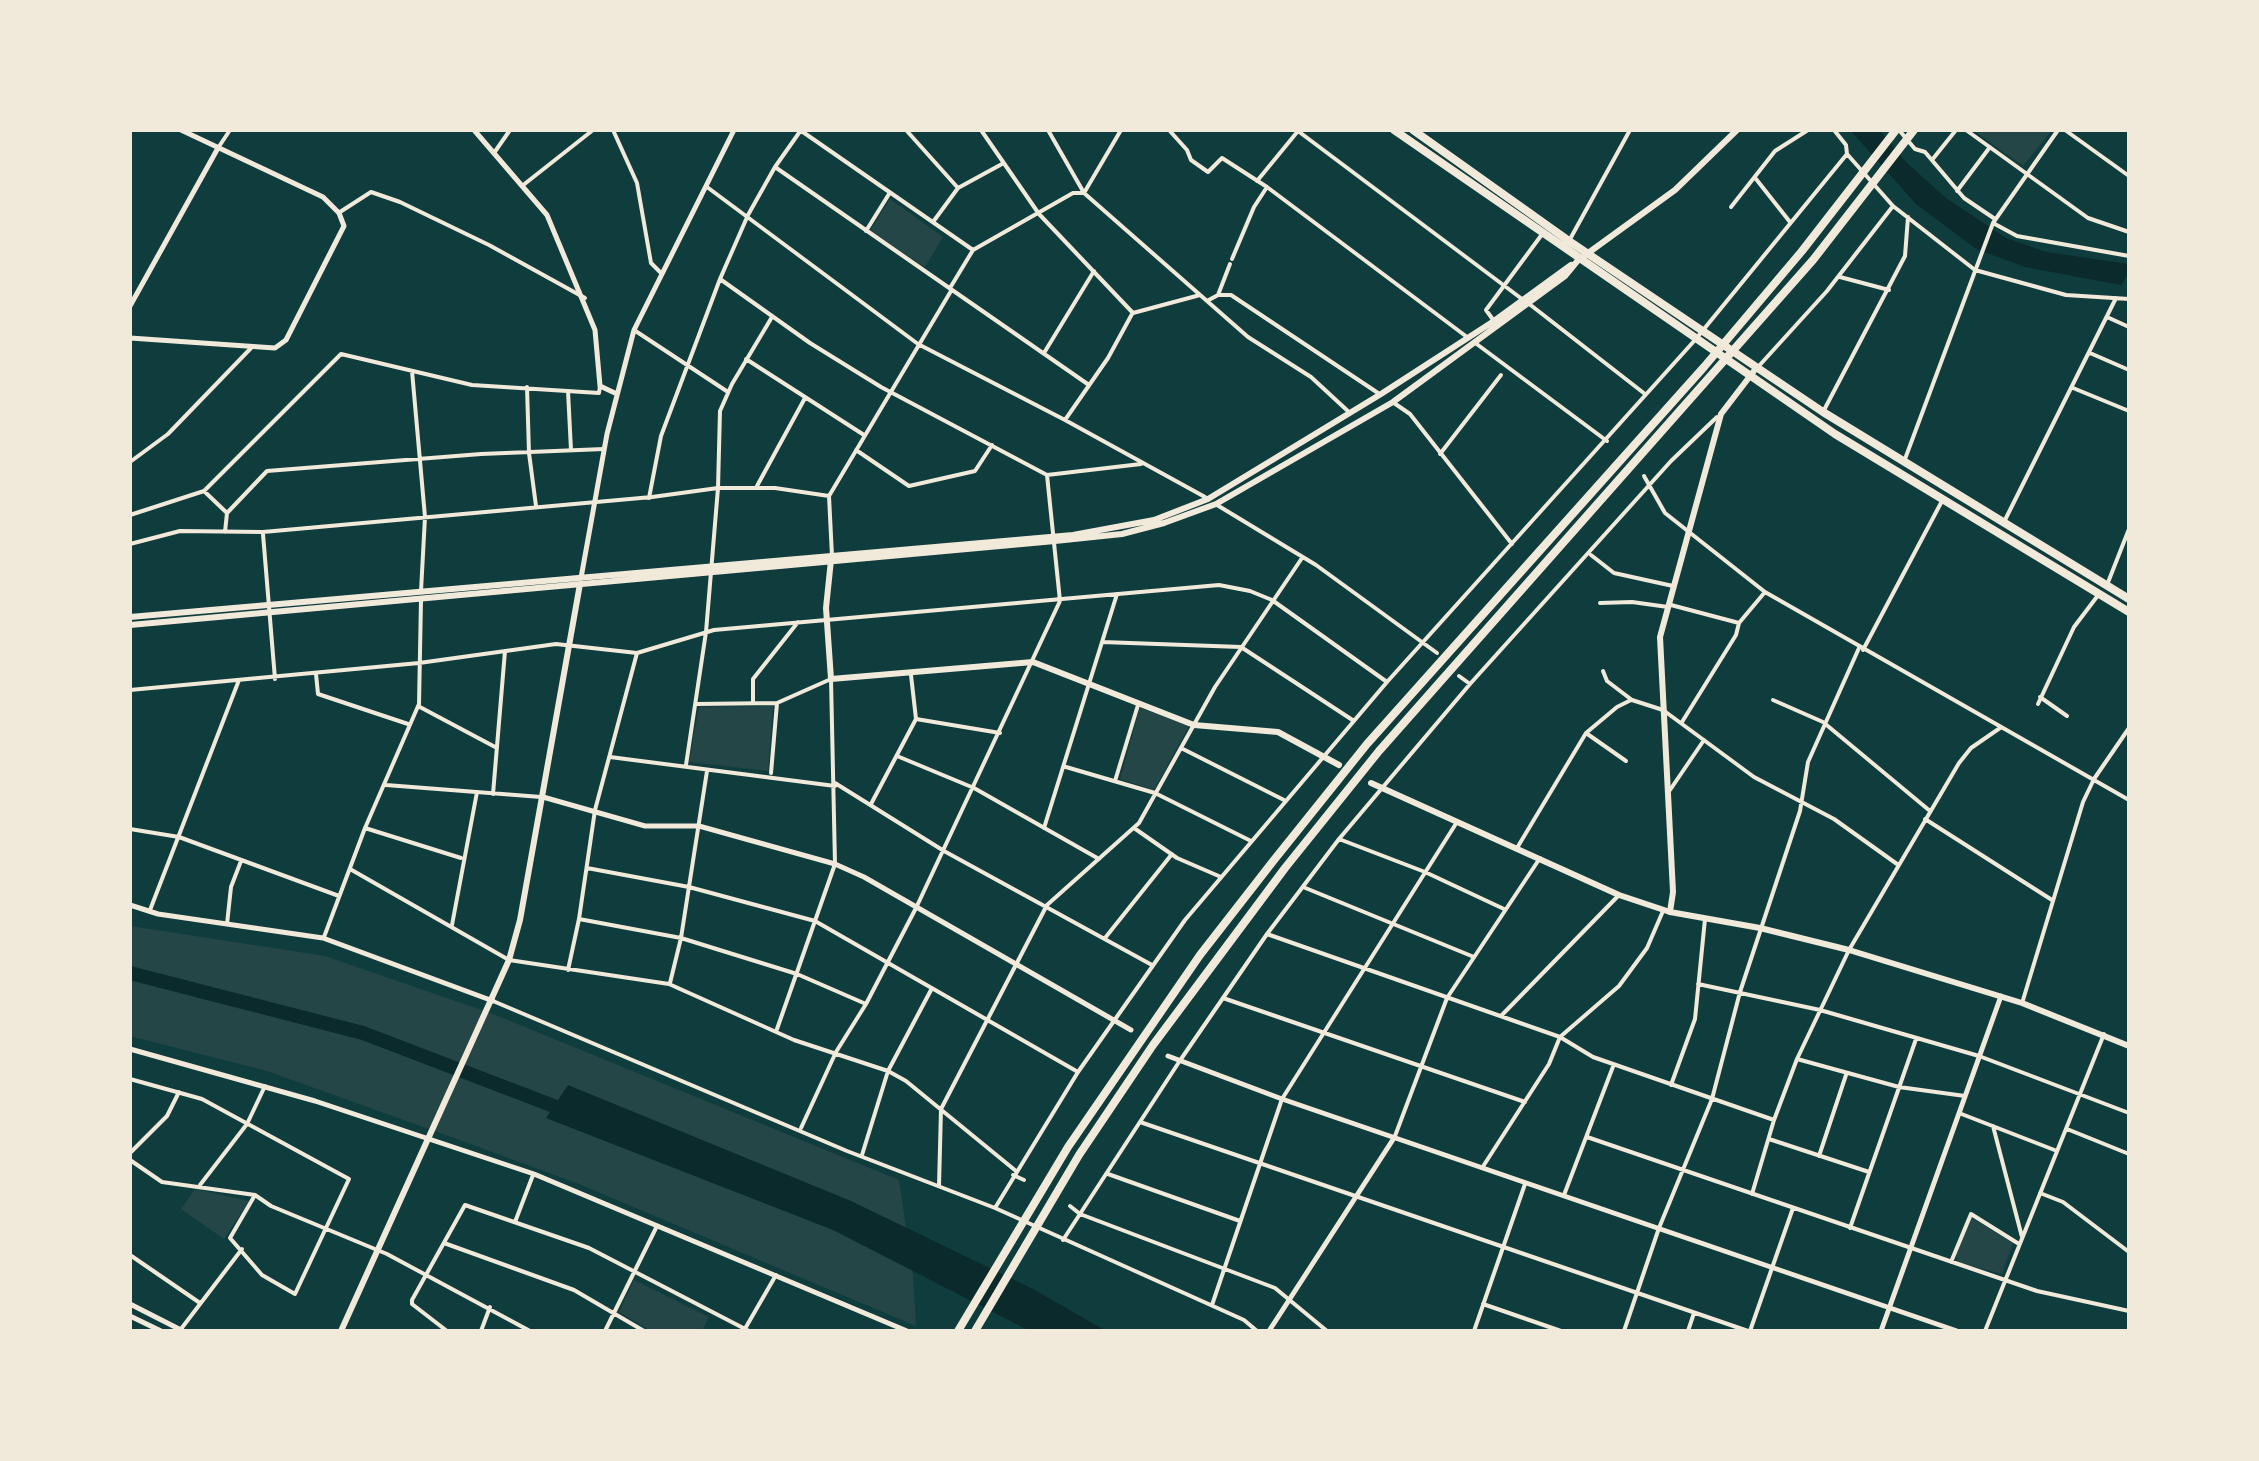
<!DOCTYPE html>
<style>
body{margin:0}
#map{position:relative;width:2259px;height:1461px;overflow:hidden;background:#0f3d3e;font-family:"Sofia Sans Condensed",sans-serif}
canvas{display:block}
.frame{position:absolute;inset:0;border:132px solid #f1e9da;pointer-events:none}
</style>
<div id="map">
<canvas width="2259" height="1461"></canvas>
<div class="frame"></div>
</div>
<script>
const context = document.querySelector('canvas').getContext('2d');
context.lineJoin = 'round';
function paint(path, color) {
  context.fillStyle = color;
  context.fill(path, 'evenodd');
}
function poly(rows) {
  const path = new Path2D();
  for (const r of rows) {
    path.moveTo(r[0], r[1]);
    for (let i = 2; i < r.length; i += 2) path.lineTo(r[i], r[i + 1]);
  }
  return path;
}
function trace(path, color, width, dash) {
  context.strokeStyle = color;
  context.lineWidth = width;
  context.lineCap = dash ? 'butt' : 'round';
  context.setLineDash(dash || []);
  context.stroke(path);
}
paint(poly([
 [1973,130,2052,130,2023,166],
 [890,199,943,237,925,267,870,231],
 [773,706,768,771,689,762,699,707],
 [1140,708,1189,726,1154,790,1120,779],
 [130,926,325,956,493,1014,899,1180,913,1276,916,1326,579,1184,468,1143,267,1071,130,1036],
 [195,1189,249,1201,224,1239,181,1209],
 [1972,1218,2013,1243,2002,1274,1958,1262,1956,1257,1968,1219],
 [634,1280,709,1317,702,1331,651,1331,619,1312]
]), '#244646');
paint(poly([
 [1850,130,1879,130,1907,163,1946,198,2006,238,2046,252,2129,264,2129,273,2121,285,2025,267,1976,249,1916,204],
 [568,1085,851,1201,1033,1289,1106,1331,1030,1331,833,1230,546,1118]
]), '#0a2a2b');
trace(poly([
 [130,973,363,1033,572,1113]
]), '#0a2a2b', 14);
trace(poly([
 [613,130,637,183,651,263,662,274],
 [800,130,973,250],
 [801,130,775,167,1089,385],
 [906,130,958,188,933,222],
 [981,130,1039,214,1133,313],
 [1048,130,1084,193,1248,337,1311,377,1350,413],
 [1169,130,1187,150,1191,160,1208,172,1222,158,1267,187,1254,207,1232,259],
 [1899,130,1915,149,1925,152,1964,198,1995,219],
 [1966,130,2088,218,2129,232],
 [2065,130,2129,176],
 [1298,131,1522,299],
 [218,148,230,130],
 [494,153,510,130],
 [1847,154,1893,206,1975,270,2066,295,2129,299],
 [1932,160,1956,130],
 [1756,179,1790,222],
 [1257,181,1298,131],
 [522,186,593,130],
 [707,187,918,344,1065,420,1205,497],
 [1267,187,1467,337],
 [958,188,1002,164],
 [1957,191,1990,147],
 [1084,193,1121,130],
 [1731,207,1775,151,1808,130],
 [340,212,371,192,400,202,489,245,585,298],
 [1993,223,2017,236,2129,256],
 [866,231,889,194],
 [1569,241,1630,130],
 [1840,277,1889,290],
 [720,279,810,343,881,387,1047,475,1141,464],
 [950,288,973,250,1073,193,1084,193],
 [1218,295,1231,295,1378,393],
 [1207,301,1218,295,1230,264],
 [1528,303,1645,394],
 [1133,313,1200,295],
 [2107,317,2129,327],
 [1494,321,1486,310,1543,233],
 [634,330,728,392],
 [1474,342,1607,441],
 [1044,353,1094,271],
 [2090,353,2129,370],
 [746,359,864,435],
 [1758,367,1827,291,1893,206],
 [412,371,425,517,421,591],
 [527,387,529,453,536,506],
 [2073,388,2129,411],
 [568,391,571,450],
 [1394,403,1410,414,1512,544],
 [1823,412,1905,256,1908,217],
 [1065,420,1108,358,1132,314],
 [856,450,909,486,975,471,992,445],
 [1440,454,1501,375],
 [1905,459,1993,223,2058,130],
 [130,462,168,434,252,347],
 [1644,476,1665,513,1765,592,2129,800],
 [757,486,805,398],
 [205,492,227,513],
 [649,498,661,436,720,279,748,215,775,167],
 [1217,505,1316,565,1437,653],
 [130,515,204,491,341,354,472,385,599,393,600,386],
 [2004,522,2116,298],
 [225,532,227,513,267,471,481,454,604,449],
 [263,534,275,679],
 [130,544,180,531,263,532,652,497,718,488,775,488,829,496],
 [1591,555,1614,573,1673,586],
 [832,556,829,496,951,291],
 [2107,585,2129,529],
 [1600,603,1632,602,1668,607],
 [1671,605,1739,623],
 [1102,642,1241,647,1354,721],
 [1863,650,1942,501],
 [1603,671,1607,681,1632,700,1663,710,1754,777,1834,819,1897,864],
 [316,674,318,694,408,724],
 [1459,676,1470,684],
 [130,690,419,663,556,644,637,653,714,630,1219,585,1250,591,1272,600,1387,682],
 [2040,697,2067,716],
 [1773,700,1823,722,1930,811],
 [753,702,753,679,798,622],
 [696,704,777,703,831,679,835,864,777,1029],
 [2038,704,2074,627,2099,594],
 [418,706,497,748],
 [916,719,1000,733],
 [1682,722,1736,635,1739,623,1765,592],
 [1586,733,1626,761],
 [1181,748,1284,800],
 [897,756,974,788,1099,859],
 [610,757,835,786],
 [686,765,706,632,718,488,720,411,732,384,772,317],
 [1066,767,1155,793,1251,841],
 [771,773,777,703],
 [1115,781,1138,705],
 [835,783,944,851,1152,965],
 [386,785,541,797],
 [1670,790,1704,740],
 [493,794,505,651],
 [871,804,916,719,911,675],
 [1925,819,2052,900],
 [365,828,461,858],
 [1044,828,1117,594],
 [1134,828,1177,858,1221,877],
 [130,829,179,837,339,896],
 [1339,839,1425,872,1504,909],
 [1517,848,1586,733,1617,707,1631,700],
 [587,868,689,887,815,921,1078,1072],
 [350,869,509,960,669,984,794,1040,888,1071,906,1081,1016,1171],
 [1303,887,1474,957],
 [150,910,239,680],
 [579,919,681,938,797,974,866,1004],
 [227,924,231,887,241,861],
 [452,925,477,792],
 [1267,934,1560,1037,1593,1057,1774,1120],
 [324,937,365,828,419,704,421,600],
 [1105,938,1172,854],
 [568,970,579,919,595,810,637,653],
 [670,983,681,938,707,771],
 [1698,984,1820,1010,1979,1056,2129,1113],
 [1223,998,1525,1102],
 [2023,1000,2083,802,2094,779,2129,728],
 [493,1001,847,1151,995,1208,1244,1320,1257,1331],
 [1501,1016,1619,895],
 [1797,1059,1899,1087,1965,1096],
 [130,1079,202,1099,349,1179,295,1294,262,1275,230,1238,255,1195],
 [1671,1085,1695,1019,1705,919],
 [1959,1113,2057,1151],
 [1140,1122,1748,1331],
 [1993,1126,2022,1237],
 [801,1128,836,1052,866,1004,916,908,1060,601,1047,475],
 [2067,1129,2129,1154],
 [1395,1136,1447,998,1540,858],
 [1587,1137,2037,1291,2129,1311],
 [1769,1139,1869,1172],
 [130,1153,167,1116,179,1092],
 [862,1155,888,1071,931,990],
 [1819,1156,1846,1075],
 [130,1160,162,1182,255,1195,271,1206,387,1254,530,1331],
 [1482,1168,1549,1064,1560,1037,1619,986,1647,948,1663,911],
 [1108,1174,1240,1221],
 [1013,1175,1024,1180],
 [200,1185,247,1124,265,1086],
 [939,1186,941,1109,1047,905,1139,823,1215,687,1302,558],
 [2040,1193,2063,1202,2129,1252],
 [1752,1194,1774,1120,1797,1059,1849,950,1959,763,1971,748,2000,728],
 [1564,1195,1614,1064],
 [1070,1206,1080,1214,1275,1288,1327,1331],
 [995,1208,1078,1072,1185,920,1387,682,1695,340,1847,154,1846,145,1834,130],
 [515,1222,533,1175],
 [1850,1228,1916,1039],
 [1063,1240,1179,1062,1267,934,1339,839,1470,684,1671,461,1717,417],
 [444,1243,574,1290,644,1331],
 [130,1255,200,1303],
 [1951,1262,1971,1214,2019,1244],
 [1483,1304,1561,1331],
 [1212,1305,1282,1099,1457,822],
 [746,1327,776,1275],
 [181,1329,242,1249],
 [447,1331,412,1304,412,1300,465,1205,589,1248,749,1331],
 [481,1331,490,1307],
 [605,1331,656,1228],
 [1474,1331,1525,1184],
 [1624,1331,1659,1228,1712,1099,1740,992,1800,811,1808,762,1859,648],
 [1688,1331,1694,1313],
 [1750,1331,1793,1208],
 [1985,1331,2104,1034]
]), '#f1e9da', 4);
trace(poly([
 [474,130,547,215,595,330,600,386,617,394],
 [130,306,218,148],
 [130,338,275,348,286,340,344,226,339,213,323,197,181,130],
 [581,578,607,434,634,330,734,130],
 [543,797,645,826,699,826,835,864,864,877,1131,1030],
 [130,905,158,914,323,938,493,1001],
 [130,1049,315,1101,534,1174,907,1331],
 [1168,1056,1282,1099,1957,1331],
 [130,1304,183,1331],
 [130,1316,161,1331],
 [1269,1331,1394,1138],
 [1881,1331,2001,996]
]), '#f1e9da', 5);
trace(poly([
 [831,560,826,608,831,679,1033,662,1194,725,1278,732,1339,765],
 [130,617,1073,535,1154,520,1208,499,1381,394,1494,321,1571,265],
 [130,625,1055,541,1122,534,1164,523,1216,504,1393,402,1565,276,1579,259],
 [1371,783,1619,895,1670,912],
 [341,1331,509,960,520,920,580,584]
]), '#f1e9da', 6);
trace(poly([
 [1584,256,1675,190,1737,130],
 [1757,367,1721,414,1660,637,1673,892,1670,912,1760,928,1849,950,2022,1003,2129,1046]
]), '#f1e9da', 6);
trace(poly([
 [1394,130,1835,434,2129,612],
 [1413,130,1569,241,1823,412,2129,599]
]), '#f1e9da', 8);
trace(poly([
 [958,1331,1068,1147,1200,955,1274,860,1367,744,1704,367,1802,251,1896,130],
 [975,1331,1079,1155,1153,1045,1285,868,1379,751,1813,260,1914,130]
]), '#f1e9da', 8);
</script>
